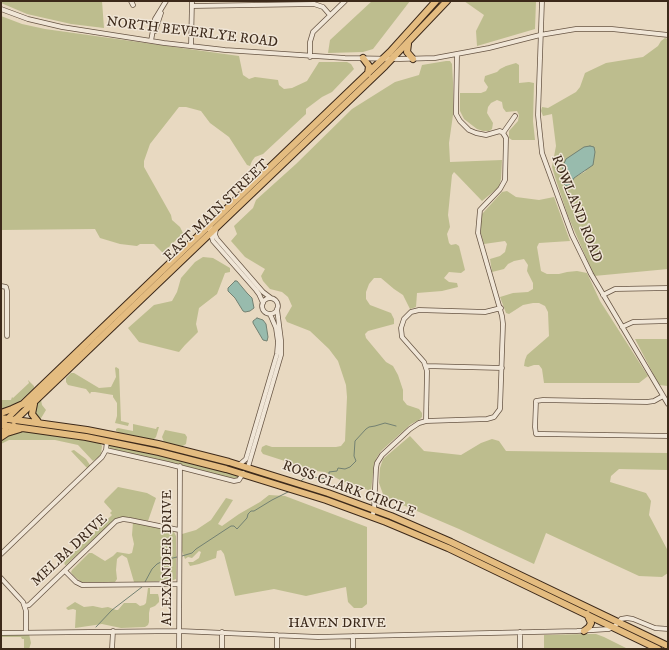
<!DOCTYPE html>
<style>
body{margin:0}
#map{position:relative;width:669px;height:650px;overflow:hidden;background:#e8d9c1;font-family:"IM FELL DW Pica",serif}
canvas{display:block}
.frame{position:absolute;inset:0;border:2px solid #3c291a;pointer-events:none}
</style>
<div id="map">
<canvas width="669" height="650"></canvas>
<div class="frame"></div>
</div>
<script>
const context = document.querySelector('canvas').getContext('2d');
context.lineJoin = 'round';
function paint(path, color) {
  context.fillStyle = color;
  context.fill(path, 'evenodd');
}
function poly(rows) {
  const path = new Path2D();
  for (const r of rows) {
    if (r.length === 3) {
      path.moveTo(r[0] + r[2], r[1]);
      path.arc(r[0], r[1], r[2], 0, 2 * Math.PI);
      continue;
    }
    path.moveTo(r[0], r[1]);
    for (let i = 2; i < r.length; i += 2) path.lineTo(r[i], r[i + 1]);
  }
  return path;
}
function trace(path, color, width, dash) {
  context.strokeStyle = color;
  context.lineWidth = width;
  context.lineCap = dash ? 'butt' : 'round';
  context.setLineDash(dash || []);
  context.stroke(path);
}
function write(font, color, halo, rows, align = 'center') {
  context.font = font + ' "IM FELL DW Pica",serif';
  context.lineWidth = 3;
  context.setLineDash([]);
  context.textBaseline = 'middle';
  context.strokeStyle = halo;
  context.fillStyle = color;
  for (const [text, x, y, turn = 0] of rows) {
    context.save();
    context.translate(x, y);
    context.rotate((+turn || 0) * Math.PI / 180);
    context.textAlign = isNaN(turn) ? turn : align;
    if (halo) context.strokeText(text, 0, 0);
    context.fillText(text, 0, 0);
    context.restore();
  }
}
paint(poly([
 [1,1,102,1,104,28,71,24,27,14,1,3],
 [372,1,410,1,373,49,363,52,328,53,330,40],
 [464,1,536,1,535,29,477,46,476,31,484,15],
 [1,16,22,24,45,29,239,56,243,75,249,79,255,77,278,80,279,85,284,89,292,88,307,81,319,62,347,62,351,64,354,69,332,92,322,97,306,109,306,114,263,154,255,157,252,161,250,166,247,165,229,137,210,123,201,111,186,107,179,107,150,144,144,161,144,167,171,215,172,220,180,227,183,233,163,253,154,244,140,244,137,246,120,244,100,238,95,229,1,230],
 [665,38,668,39,668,269,594,276,568,216,555,177,552,167,556,146,552,114,543,116,541,111,542,107,548,108,576,92,580,87,585,73,587,72,606,63,643,57,658,46,661,41],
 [566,159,586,171,574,178,571,182,562,176,563,166],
 [446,61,450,61,452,64,453,82,453,115,449,143,450,162,502,160,501,179,499,187,482,201,458,176,454,172,452,175,448,215,450,227,447,234,449,243,451,245,456,244,459,246,465,270,461,273,449,272,444,278,449,282,457,283,458,287,442,291,417,293,416,307,410,309,403,295,394,289,381,278,374,278,369,284,366,292,366,299,370,305,391,313,394,319,394,324,368,331,365,334,366,338,386,362,393,366,398,375,403,390,403,400,407,405,419,409,422,413,422,417,419,420,411,424,381,451,377,457,374,464,371,491,344,482,325,472,316,471,263,454,261,451,262,447,266,445,272,447,336,447,341,446,345,441,347,397,346,385,338,361,329,349,310,331,287,322,285,318,292,306,288,297,282,292,270,289,263,281,261,276,265,269,245,257,231,241,237,234,234,226,253,208,256,200,296,164,352,109,395,82,419,75,422,65],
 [516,63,519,65,519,83,529,82,534,83,533,121,535,140,512,140,509,138,509,131,518,121,519,115,517,111,506,112,503,108,502,102,497,100,491,103,488,107,487,113,493,123,492,129,489,131,483,131,477,129,464,119,460,111,460,93,481,93,486,91,488,87,484,81,485,76,497,72,500,69,506,66],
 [507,191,516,197,539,200,554,197,570,241,539,243,537,247,541,271,547,274,559,274,567,272,577,271,587,273,600,301,648,376,639,383,544,383,542,369,539,365,534,365,528,367,524,366,525,360,527,355,549,336,548,312,545,306,539,303,533,303,523,305,509,314,506,313,500,297,513,293,528,292,533,289,533,283,527,271,528,265,524,259,514,261,508,264,504,269,492,272,490,259,500,256,505,252,507,244,505,241,484,244,480,230,482,214,502,192],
 [203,257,213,258,230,268,230,272,225,273,217,294,199,308,196,324,198,332,185,345,179,352,139,342,128,328,154,305,172,301,177,292,181,278,195,262],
 [635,339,668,339,668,386,659,385],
 [116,367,119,369,121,421,129,423,128,426,115,423,117,416,117,403,113,397,113,395,95,392,91,392,90,394,86,389,68,385,66,382,66,378,71,373,74,373,99,388,111,387,116,377,115,368],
 [28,380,34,386,34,388,19,402,1,411,1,400,11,400,12,397,13,398,29,383],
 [41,400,42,405,46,410,40,420,34,413,35,406],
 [133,424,156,429,157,427,159,427,156,437,153,440,150,439,120,433,116,431,116,429,118,428,133,431],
 [165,430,185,434,187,437,186,444,181,447,164,442,162,437],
 [23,431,100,443,102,446,101,454,99,457,93,461,78,445,55,440,9,440,1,444,1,438,12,432],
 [410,436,424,451,461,455,481,443,492,439,499,441,506,451,668,453,668,470,619,469,611,476,610,482,646,493,651,501,649,515,668,551,668,573,662,577,639,576,546,533,534,564,459,529,384,497,379,483,380,468,383,459],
 [110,445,183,461,236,475,238,477,236,480,110,450,109,446],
 [74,450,86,459,90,465,90,466,87,468,71,451],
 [118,487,147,493,156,498,148,521,125,517,114,520,66,565,65,565,64,562,112,515,110,513,112,511,104,502,105,500],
 [269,495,285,496,367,527,367,604,362,608,354,608,348,602,346,587,306,596,274,589,235,596,224,554,221,550,217,551,216,558,199,564,190,566,188,562,193,562,199,558,201,552,199,551,192,558,188,557,185,559,182,551,182,534,196,530,211,520,226,498,233,500,218,524,222,526,239,514,260,502],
 [133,522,174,532,176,536,176,579,171,581,134,582,127,558,122,555,119,557,117,559,116,570,117,579,115,582,81,582,73,575,71,572,72,570,89,553,92,553,105,561,113,556,117,552,129,554,132,553,134,544,132,535],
 [148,588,150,588,150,594,158,594,159,598,159,602,155,606,150,608,149,613,149,622,148,625,145,627,121,628,102,624,75,628,76,610,73,609,68,610,66,608,75,602,84,607,93,606,102,608,108,607,116,610,118,610,124,603,136,603,140,606,144,605,146,603],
 [29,634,31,643,29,649,24,649,24,639,22,639,21,637,1,637,1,635],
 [587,634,596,634,604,637,628,649,544,649,544,635]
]), '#bdbd8e');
const water = poly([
 [590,146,594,147,595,152,593,165,574,178,570,185,566,186,563,183,562,176,563,166,566,159,584,147,590,146],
 [235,281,237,281,247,293,252,298,254,308,250,311,245,312,243,311,235,298,228,291,228,288,235,281],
 [257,318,263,320,266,324,268,337,267,341,263,340,253,323,253,321,257,318]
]);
paint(water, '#98bbad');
trace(water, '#738172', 1);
trace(poly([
 [301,481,309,474,313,477,327,479,329,476,329,472,337,471,338,468,345,469,350,467,356,461,354,456,355,441,366,429,369,427,375,426,385,423,396,426],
 [182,556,192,553,196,549,231,526,234,526,237,529,247,518,248,514,251,511,254,511,272,500,290,491],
 [145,582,152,569,157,564,165,560,177,557],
 [96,627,112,610,142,587]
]), '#738172', 1);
const minor = poly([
 [131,1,133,5],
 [542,1,538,115,542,153,572,235,591,274,668,404],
 [192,6,314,4,323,7,330,15],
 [1,9,28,19,62,27,164,43,225,50,345,58,400,59,435,58,489,48,540,35,576,29,612,29,668,35],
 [155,31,161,13],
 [151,41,155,19,166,1],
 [191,46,192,1],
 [457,55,456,107,456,114,460,121,469,130,476,133,486,135,500,131,503,133],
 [310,57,310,42,313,32,345,1],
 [503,133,515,116],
 [211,224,210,231,213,241,256,290,259,294,263,303],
 [216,229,215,235,217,239,263,292,271,298],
 [1,286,6,287,7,291,7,336],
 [603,295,615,289,668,288],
 [270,306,8],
 [622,327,633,322,668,321],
 [426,366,502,368],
 [663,396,654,401,647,402,543,400,536,401,535,427,536,434,543,434,668,436],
 [426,421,427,371,424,362,402,337,401,328,404,319,411,312,419,310,485,312,501,308],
 [106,450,168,464,234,481,239,480,243,473],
 [239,465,246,459,277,354,278,342,276,328,270,314],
 [248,467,281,355,281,340,277,309],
 [372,517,374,510,376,468,377,463,382,455,410,429,419,423,426,421,487,419,494,417,500,409,503,324,502,316,478,233,480,210,500,189,505,180,506,138,503,133],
 [1,554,102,457,106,450,107,441],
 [65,571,76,582,82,585,179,584],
 [1,578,23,602,26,611,26,632],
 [25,606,29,605,116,521,123,519,130,520,179,530],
 [1,633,179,631,318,637,577,631,609,629,614,627,621,619,627,618,633,619,655,628,668,629],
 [277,635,277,649],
 [112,649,113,631],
 [179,649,180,466],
 [222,649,222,632],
 [353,649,353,636],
 [520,649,520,632]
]);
const major = poly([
 [1,425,20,406],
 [1,433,9,426]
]);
const highway = poly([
 [408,44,407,52,413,59],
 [363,58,369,66,368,74],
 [34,404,32,414,39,423],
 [1,413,12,409,23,404,390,52,436,1],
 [1,418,87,430,158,444,229,462,328,493,391,516,451,542,668,646],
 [14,421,385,66,447,1],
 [1,425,86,437,159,452,226,469,326,500,386,522,448,548,658,649],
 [1,437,7,433,20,429],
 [584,631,589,627,591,623,587,614]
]);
trace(minor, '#675544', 5.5);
trace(major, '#3c291a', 6);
trace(highway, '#3c291a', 8);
trace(minor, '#f0e6d7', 4);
trace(major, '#e4bc80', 5);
trace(highway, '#e4bc80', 6);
write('14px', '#3c291a', '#f0e6d7', [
 ["NORTH BEVERLYE ROAD",192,33,7],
 ["ROWLAND ROAD",576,209,68],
 ["EAST MAIN STREET",217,211,-44],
 ["ROSS CLARK CIRCLE",349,490,20],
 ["MELBA DRIVE",70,551,-43],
 ["ALEXANDER DRIVE",168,558,-90],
 ["HAVEN DRIVE",337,624]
]);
</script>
